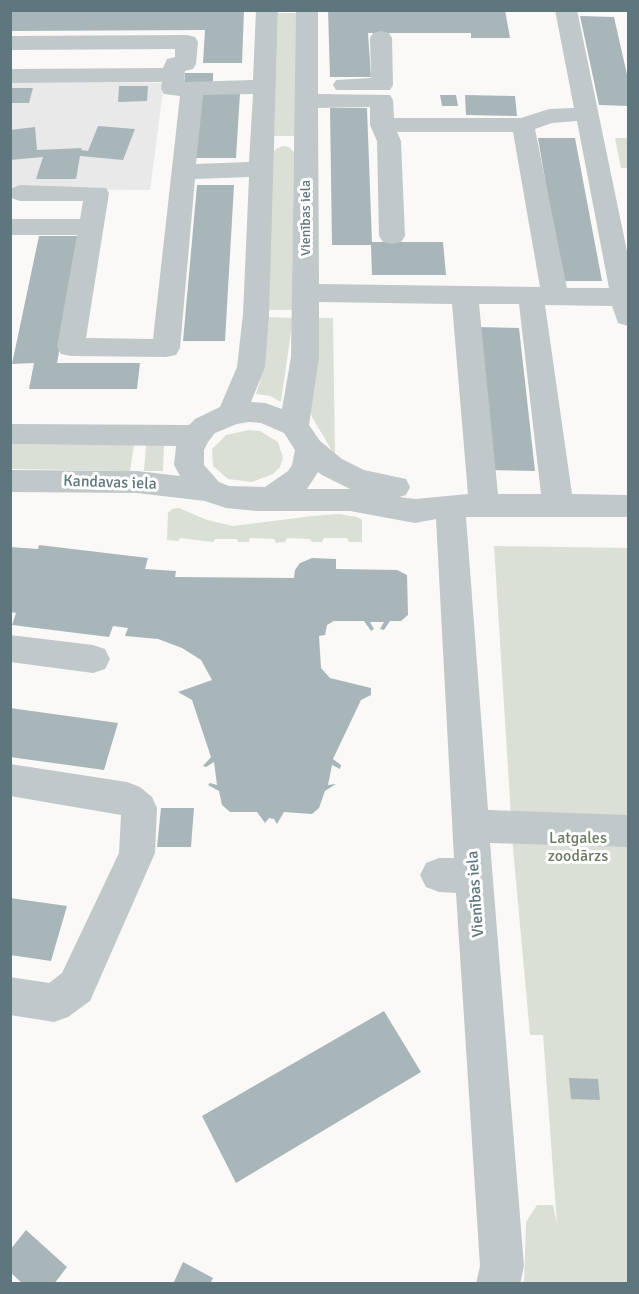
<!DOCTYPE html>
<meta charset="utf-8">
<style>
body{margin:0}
#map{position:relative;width:639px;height:1294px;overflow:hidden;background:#faf9f7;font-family:Signika,sans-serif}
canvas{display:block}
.frame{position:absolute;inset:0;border:12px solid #5e767e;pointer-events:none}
</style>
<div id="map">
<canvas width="639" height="1294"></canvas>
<div class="frame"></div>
</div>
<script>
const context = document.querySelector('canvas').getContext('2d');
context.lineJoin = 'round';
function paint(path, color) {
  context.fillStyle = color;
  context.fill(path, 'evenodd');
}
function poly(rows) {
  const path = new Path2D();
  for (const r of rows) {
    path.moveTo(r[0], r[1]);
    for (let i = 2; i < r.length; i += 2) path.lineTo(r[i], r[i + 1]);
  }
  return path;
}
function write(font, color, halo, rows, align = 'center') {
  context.font = font + ' Signika,sans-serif';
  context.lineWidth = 6;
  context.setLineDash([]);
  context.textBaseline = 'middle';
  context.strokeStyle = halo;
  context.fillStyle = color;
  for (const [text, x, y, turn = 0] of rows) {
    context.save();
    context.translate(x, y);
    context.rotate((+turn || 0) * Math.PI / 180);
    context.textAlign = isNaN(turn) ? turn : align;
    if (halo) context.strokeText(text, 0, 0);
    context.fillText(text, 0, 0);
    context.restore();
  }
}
paint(poly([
 [11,83,164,83,150,190,11,189]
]), '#e8e9e8');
paint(poly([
 [278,13,297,13,295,136,274,136],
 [615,138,628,138,628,168,621,168],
 [282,146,289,147,294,152,292,310,267,310,273,151],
 [267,317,293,318,281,402,270,396,256,394,264,367],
 [317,318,333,318,335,456,312,417,308,404],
 [249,430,260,431,278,442,283,458,280,467,273,474,252,482,228,479,213,466,212,449,226,435],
 [11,444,134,445,130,471,11,469],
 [146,445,164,445,163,471,144,471],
 [179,508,207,520,233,526,312,516,339,514,357,517,362,520,362,542,349,542,347,538,324,538,322,542,312,542,310,539,287,538,285,542,276,543,274,539,250,538,249,542,238,542,237,539,215,539,213,542,180,538,178,541,167,540,168,513,172,509],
 [494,546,628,548,628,1283,524,1283,526,1222,537,1205,553,1205,557,1224,543,1035,530,1035,513,848]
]), '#dbe0d6');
paint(poly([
 [244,10,242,63,203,63,205,30,10,31,10,11],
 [328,10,505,10,510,38,471,38,471,33,368,33,371,77,330,77],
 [580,16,614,17,628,79,628,106,599,105],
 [185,73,213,73,213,85,184,85],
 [119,86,148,86,147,101,118,102],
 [10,88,33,88,29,103,10,103],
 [200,93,240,93,236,158,195,158],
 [440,95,456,95,458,106,442,106],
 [465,95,515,96,517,116,466,115],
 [330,108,367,108,372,242,443,242,446,275,372,275,371,245,332,245],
 [98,126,135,129,123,160,80,156,76,179,36,179,43,157,10,160,10,130,35,127,37,150,82,148,81,150,88,151],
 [538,138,575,138,602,281,562,281],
 [197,185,234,185,225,341,183,341],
 [39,236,80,236,57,363,140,363,137,389,29,389,34,363,12,364],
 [477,327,519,328,535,471,489,470],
 [39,545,148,558,145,569,176,571,175,577,294,578,295,570,300,563,312,558,336,559,336,569,397,570,407,575,408,615,401,621,390,621,384,630,380,629,384,622,370,622,374,629,371,631,364,621,334,621,327,625,325,635,319,636,321,668,330,678,371,688,371,695,361,700,333,759,341,765,340,769,332,765,328,785,336,784,325,791,319,808,312,814,284,812,277,824,274,819,269,818,265,823,257,812,230,812,222,805,219,791,208,785,210,783,217,785,214,762,206,767,203,766,211,757,192,700,178,692,212,680,201,660,182,648,158,639,125,636,128,628,113,626,109,637,12,625,16,613,10,612,10,547,38,549],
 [10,708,118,723,104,770,10,757],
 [161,808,194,808,191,847,157,847],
 [10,898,67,906,51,961,10,955],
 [384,1011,421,1072,236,1183,202,1116],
 [569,1078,598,1079,600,1100,571,1099],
 [26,1230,67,1267,54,1284,23,1284,10,1272,10,1250],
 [183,1262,213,1278,210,1284,173,1284]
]), '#a9b6b9');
paint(poly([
 [256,10,278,10,269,314,265,367,251,402,265,403,282,409,291,357,296,10,318,10,318,94,390,95,393,100,394,118,521,118,549,109,574,108,555,10,577,10,628,256,628,326,618,323,612,306,545,305,572,494,628,495,628,517,466,517,488,810,628,815,628,847,490,843,524,1266,520,1284,476,1284,480,1266,456,893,439,892,426,887,420,875,426,863,439,858,454,858,436,519,415,523,350,511,257,511,226,508,205,501,137,493,10,492,10,470,137,471,180,476,174,465,176,446,10,444,10,424,189,425,195,419,220,407,237,367,243,314,249,177,195,179,180,348,176,355,166,357,71,356,61,354,57,347,77,235,10,235,10,219,80,219,83,201,20,201,11,198,10,189,20,185,106,188,109,193,86,338,153,339,180,96,164,94,161,89,162,82,10,83,10,69,163,68,167,59,175,57,175,49,10,50,10,36,187,35,195,37,198,42,196,64,193,69,185,71,184,82,253,80,256,10],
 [253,94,249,162,196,164,203,95,253,94],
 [370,107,370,125,377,141,379,236,383,242,392,244,401,242,405,236,401,141,397,132,513,132,540,287,319,284,318,108,370,107],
 [577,121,609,288,567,288,535,129,552,123,577,121],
 [319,302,452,304,468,494,415,499,399,497,406,495,410,487,406,479,364,470,342,459,320,441,309,425,319,357,319,302],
 [479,304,519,304,541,494,498,494,479,304],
 [249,422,261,423,284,433,295,450,292,465,288,471,265,487,229,486,219,482,204,465,204,450,208,442,215,433,237,424,249,422],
 [318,472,322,475,350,489,307,489,318,472],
 [381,31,389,33,392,38,393,85,390,90,336,90,333,85,336,80,371,78,370,38,373,33,381,31],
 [10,635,93,645,105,649,110,659,105,669,93,673,10,662,10,635],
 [10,764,127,782,140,787,152,797,157,808,155,853,90,1001,68,1017,54,1022,10,1015,10,977,49,983,62,973,119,853,121,815,10,796,10,764]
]), '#c0c8ca');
write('14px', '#5e767e', '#fff', [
 ["Vienības iela",306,218,-90]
]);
write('16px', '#5e767e', '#fff', [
 ["Kandavas iela",110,483,2],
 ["Vienības iela",476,894,-94]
]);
write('16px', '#6b7b62', '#fff', [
 ["Latgales",578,839],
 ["zoodārzs",578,857]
]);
</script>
